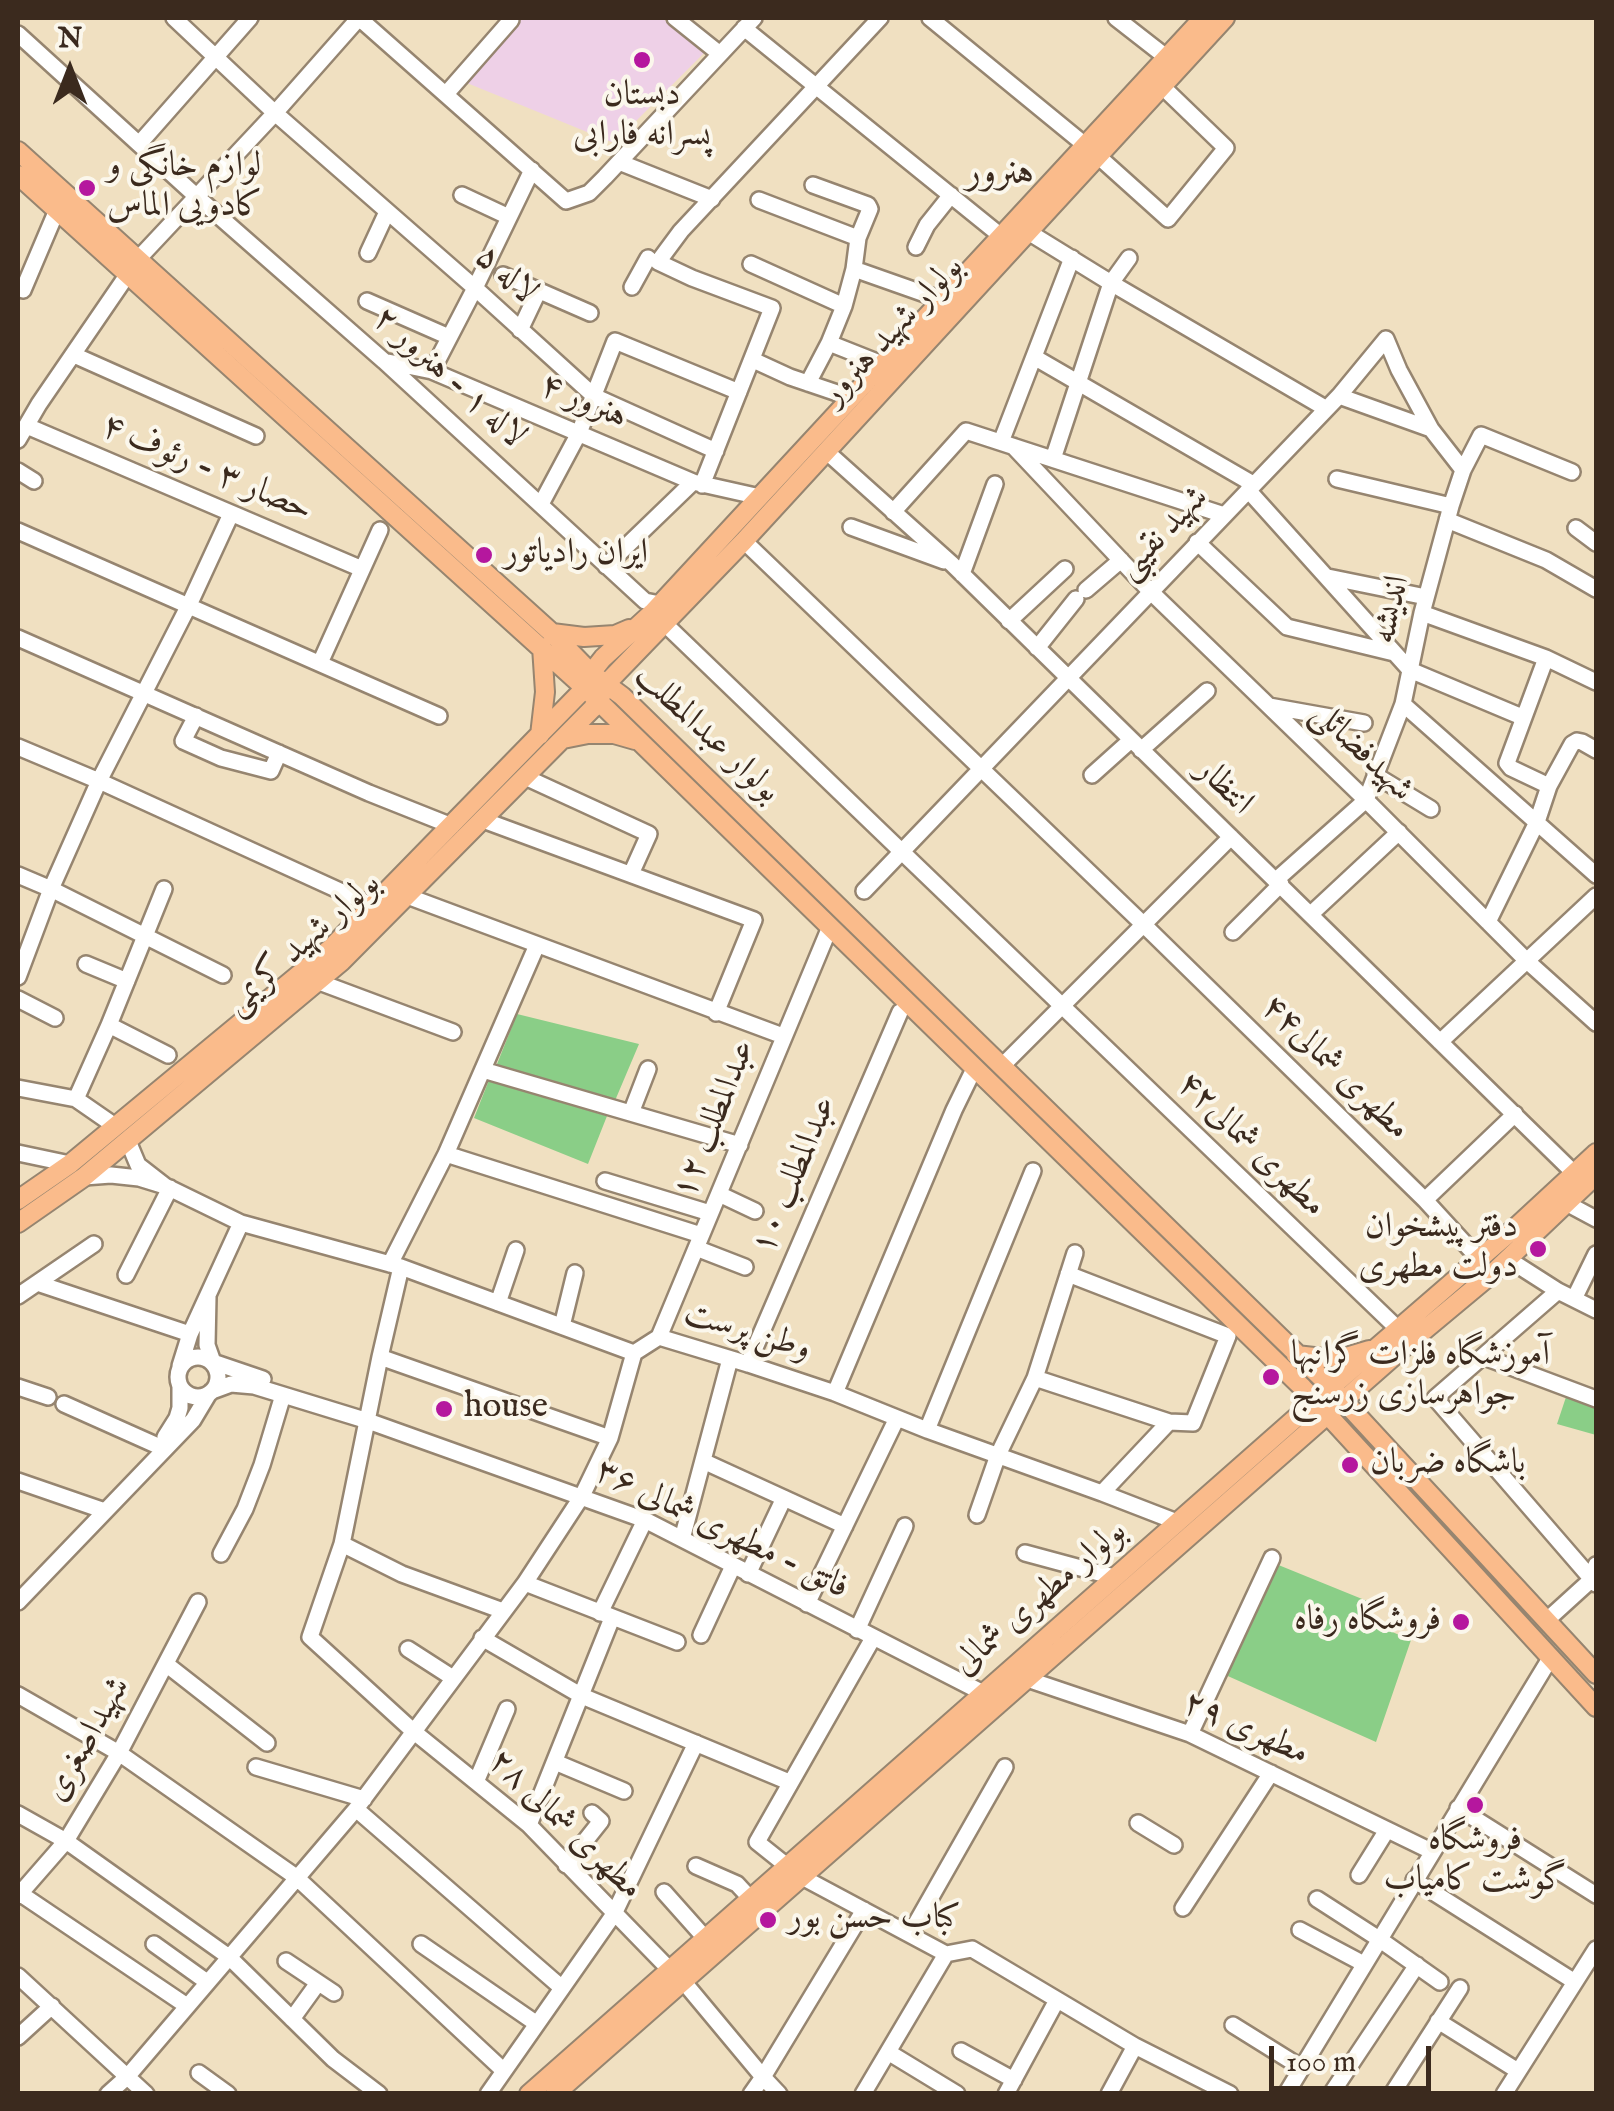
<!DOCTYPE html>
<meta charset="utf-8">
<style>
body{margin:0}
#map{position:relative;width:1614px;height:2111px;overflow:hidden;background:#f0e0c1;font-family:"IM FELL English",serif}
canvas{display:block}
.frame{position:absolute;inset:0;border:20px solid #3b2a1e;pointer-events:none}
.north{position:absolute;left:20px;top:20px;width:100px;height:100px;-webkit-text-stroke:8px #fbf7ec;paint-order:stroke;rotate:0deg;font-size:28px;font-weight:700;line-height:40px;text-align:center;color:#3b2a1e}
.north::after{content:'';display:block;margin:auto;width:35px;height:45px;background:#3b2a1e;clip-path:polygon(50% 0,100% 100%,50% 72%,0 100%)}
.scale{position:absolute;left:1269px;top:2046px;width:162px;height:45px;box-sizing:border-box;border:5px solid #3b2a1e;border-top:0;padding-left:12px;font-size:30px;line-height:35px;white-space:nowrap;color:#3b2a1e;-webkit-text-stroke:8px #fbf7ec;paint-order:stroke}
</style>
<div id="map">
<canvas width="1614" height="2111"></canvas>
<div class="frame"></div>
<div class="north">N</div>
<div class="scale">100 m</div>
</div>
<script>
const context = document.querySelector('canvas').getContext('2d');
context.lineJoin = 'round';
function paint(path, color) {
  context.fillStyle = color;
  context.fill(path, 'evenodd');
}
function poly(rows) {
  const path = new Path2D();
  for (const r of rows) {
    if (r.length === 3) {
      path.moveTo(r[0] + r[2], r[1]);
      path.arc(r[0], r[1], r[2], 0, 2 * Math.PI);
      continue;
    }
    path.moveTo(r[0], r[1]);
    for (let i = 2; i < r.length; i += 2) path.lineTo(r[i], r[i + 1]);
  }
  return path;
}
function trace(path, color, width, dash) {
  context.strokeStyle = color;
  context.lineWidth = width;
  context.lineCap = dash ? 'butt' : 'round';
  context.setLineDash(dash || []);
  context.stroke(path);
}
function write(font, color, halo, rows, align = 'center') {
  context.font = font + ' "IM FELL English",Amiri,serif';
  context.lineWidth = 8;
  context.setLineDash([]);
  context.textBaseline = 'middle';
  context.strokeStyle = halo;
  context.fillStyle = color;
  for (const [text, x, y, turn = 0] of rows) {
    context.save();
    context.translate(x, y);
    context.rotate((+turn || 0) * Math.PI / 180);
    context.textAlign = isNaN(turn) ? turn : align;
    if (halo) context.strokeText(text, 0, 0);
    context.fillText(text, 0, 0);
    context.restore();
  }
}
paint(poly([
 [522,18,662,18,705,52,614,143,467,83]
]), '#eed0e7');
paint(poly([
 [517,1014,639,1044,614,1103,495,1069],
 [489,1080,607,1116,588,1164,474,1118],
 [1567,1394,1596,1405,1596,1435,1557,1424],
 [1276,1564,1372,1603,1369,1622,1411,1640,1376,1742,1221,1673]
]), '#8ace87');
const minor = poly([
 [174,18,275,113,475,288,594,396,716,451],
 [359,18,566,201,589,193,605,177,754,18],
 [675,18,720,54],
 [930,18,1085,145],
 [1116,18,1166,57],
 [744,28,1001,236],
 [18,34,196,196,384,361,645,601,660,604],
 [446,94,511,20,508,18],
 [139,144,250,18],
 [1099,157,1168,219,1226,148,1169,93],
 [619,162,712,199],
 [462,195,509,217],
 [759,200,858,238],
 [1030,233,1111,283,1325,408],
 [916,247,927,225,951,195],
 [368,253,387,212],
 [139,258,275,113,359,18],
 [751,264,844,306],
 [854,269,942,300],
 [503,275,590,313],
 [18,286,23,290,57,210],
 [632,287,648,258],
 [367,301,449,337],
 [520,330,539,290],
 [829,343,882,364],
 [74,355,256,436],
 [1034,357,1253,484],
 [753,360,790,377,852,398],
 [388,362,432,371,693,482,760,497],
 [432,371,475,288,532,170],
 [808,383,829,343,844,306,854,269,858,238,870,209,868,205,813,185],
 [1339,396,1431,429],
 [27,426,362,569],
 [18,440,39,404,128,274],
 [1001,442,1072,258],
 [1013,446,1150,591,1366,800,1527,961,1596,1023],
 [827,452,952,564,1573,1172],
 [1053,459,1111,283,1129,258],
 [18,471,34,481],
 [1337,479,1451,506],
 [702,485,772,308,692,278,658,262,681,231,880,18],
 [1248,490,1410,670,1522,717],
 [541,504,579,433,615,341,739,392],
 [893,512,966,431,1224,515],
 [1447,520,1546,560,1596,589],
 [851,527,944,561],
 [1576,528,1596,543],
 [18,531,439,716],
 [744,541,1143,924,1425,1200,1479,1259],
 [1197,542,1287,627,1394,653],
 [606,566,693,482],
 [962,574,995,484],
 [1328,577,1426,597],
 [1086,590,1121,560],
 [1422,613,1546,658,1596,682],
 [1009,621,1065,569],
 [664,623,1397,1328],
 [18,638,369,793,452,826],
 [1037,648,1076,599],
 [1546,658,1507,763,1511,768,1549,786],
 [320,663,380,530],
 [1403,704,1596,875],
 [1269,706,1364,723],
 [196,716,183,741,221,758,271,771,279,753],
 [18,747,99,781,373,906],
 [1141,750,1207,691],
 [1092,775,1131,740],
 [1375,775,1431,809],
 [525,777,649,834,631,874],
 [483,820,754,920,716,1013],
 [18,875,51,889,223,975],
 [1276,880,1366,800,1403,704,1422,613,1451,506,1463,470,1481,435,1572,472],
 [864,891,1339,396,1386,339,1399,370,1431,429,1463,470],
 [407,896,783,1036],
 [1311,914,1399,832],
 [1488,922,1537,822,1549,786,1572,744,1577,741,1582,742,1596,750],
 [1233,932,1281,884],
 [86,964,127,981],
 [18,977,51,889,99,781,189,605,231,514],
 [311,979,453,1032],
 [18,999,55,1018],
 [109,1025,168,1055],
 [1440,1042,1596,896],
 [1003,1065,1231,837],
 [483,1070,740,1145],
 [18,1088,76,1099,115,1126],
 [76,1099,109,1025,164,889],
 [631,1113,648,1069],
 [18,1153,70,1164],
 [446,1154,701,1235],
 [84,1177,111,1175,139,1178,165,1186,138,1165,128,1141],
 [605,1181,710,1213],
 [165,1186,241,1223,401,1267,634,1353],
 [719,1194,755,1211],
 [1425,1200,1515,1114],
 [1568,1204,1596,1219],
 [696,1248,745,1267],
 [1508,1259,1558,1291,1596,1310],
 [390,1264,446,1154,537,945],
 [401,1267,380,1357,342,1544,310,1637,413,1731,529,1825,670,1970],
 [126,1275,170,1188],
 [37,1283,190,1334],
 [1558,1291,1435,1398,1596,1584],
 [18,1296,94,1244],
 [208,1297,207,1345,213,1362,263,1379],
 [1574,1299,1596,1254],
 [498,1303,516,1250],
 [562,1326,575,1273],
 [659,1337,830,927],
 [634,1353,659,1337,748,1364,835,1393,927,1430,1102,1493,1177,1522],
 [198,1377,20],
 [380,1357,610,1438],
 [1484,1357,1596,1399],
 [748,1364,900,1012],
 [180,1366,190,1334,241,1223],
 [1035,1378,1169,1422,1193,1423,1228,1336,1068,1274],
 [18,1387,48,1397],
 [212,1391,231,1384,254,1386,368,1421,645,1520,983,1693],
 [835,1393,954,1110,974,1069],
 [64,1404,158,1446],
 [927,1430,1033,1171],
 [165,1437,177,1418,180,1408,180,1387],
 [703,1461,845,1526],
 [18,1481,105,1511],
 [1102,1493,1169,1422],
 [977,1515,998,1455,1035,1378,1075,1253],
 [682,1539,730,1359],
 [342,1544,402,1574,503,1611],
 [1025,1553,1114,1577],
 [221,1554,245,1509,262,1465,283,1395],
 [748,1574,784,1498],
 [525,1583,677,1642],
 [18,1602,193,1420,208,1395],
 [807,1604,897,1418],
 [600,1613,645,1520],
 [1547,1620,1591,1580,1596,1565],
 [857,1630,905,1526],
 [701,1635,733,1566],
 [482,1638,582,1696,789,1782],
 [408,1649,453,1678],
 [166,1664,267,1743],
 [1027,1679,1190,1734,1431,1851],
 [18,1695,119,1753,296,1877,504,2071],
 [1190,1734,1272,1558],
 [555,1762,624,1791],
 [256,1767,364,1799],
 [476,1782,507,1709],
 [1458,1808,1596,1895],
 [356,1809,562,1988],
 [18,1814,66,1841,229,1957,333,2059,379,2094],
 [1138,1823,1174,1845],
 [529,1825,612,1618],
 [566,1865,601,1821,592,1813],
 [696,1866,737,1884,750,1898],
 [787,1866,757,1842,873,1638],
 [1359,1875,1387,1830],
 [802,1877,946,1954,972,1949,1135,2046,1230,2094],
 [1414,1880,1575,1982],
 [18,1892,187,2006],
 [664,1892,705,1938],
 [18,1896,66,1841,119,1753,198,1602],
 [1317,1899,1379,1939,1440,1982],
 [1183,1908,1271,1773],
 [1300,1930,1364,1964],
 [910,1934,1005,1767],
 [154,1944,207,1982],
 [421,1944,537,2024],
 [286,1961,334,1993],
 [18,1976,146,2094],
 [683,1981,763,2077,779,2094],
 [292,2019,318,1983],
 [1438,2021,1518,2071],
 [1233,2025,1302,2068],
 [18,2037,52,2006],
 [961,2051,1014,2080],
 [888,2052,957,2094],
 [199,2073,228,2094],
 [108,2094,127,2077,356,1809,525,1583,582,1496,610,1438,634,1353],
 [488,2094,614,1914,696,1743],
 [751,2094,763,2077,864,1910],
 [863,2094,946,1954],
 [1006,2094,1057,2000],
 [1109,2094,1135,2046],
 [1286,2094,1551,1657],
 [1331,2094,1417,1965],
 [1392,2094,1460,1988],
 [1504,2094,1596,1949]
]);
const major = poly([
 [18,151,552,633,591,673,622,696,1331,1387,1596,1674],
 [18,175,585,688,1303,1388,1596,1707],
 [552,633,584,637,615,635,629,629],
 [540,735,545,692,542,647],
 [563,739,588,734,614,734,635,740],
 [18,1200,70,1164,331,948,585,688,591,673,603,658,652,613,1203,18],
 [18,1223,84,1177,342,961,592,709,599,701,605,685,744,541,1225,18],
 [1296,1355,1323,1358,1349,1356,1369,1350],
 [529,2094,1315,1401,1516,1227,1596,1153],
 [555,2094,1410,1342,1494,1272,1596,1175]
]);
trace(minor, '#968570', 20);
trace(major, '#968570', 22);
trace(minor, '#fff', 15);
trace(major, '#fabb8b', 18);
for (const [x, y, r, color] of [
 [642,60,10,"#b5179e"],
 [87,188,10,"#b5179e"],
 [484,555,10,"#b5179e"],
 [1538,1249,10,"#b5179e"],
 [1271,1377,10,"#b5179e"],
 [444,1409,10,"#b5179e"],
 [1350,1465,10,"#b5179e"],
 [1461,1622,10,"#b5179e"],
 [1475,1805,10,"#b5179e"],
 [768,1920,10,"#b5179e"]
]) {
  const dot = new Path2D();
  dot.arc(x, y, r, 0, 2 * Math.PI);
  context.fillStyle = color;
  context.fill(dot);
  trace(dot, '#fbf7ec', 4);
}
write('35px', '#3b2a1e', '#fbf7ec', [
 ["دبستان",642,97,"center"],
 ["پسرانه فارابی",642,137,"center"],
 ["لوازم خانگی و",107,168],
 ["کادویی الماس",107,208],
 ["ایران رادیاتور",504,555],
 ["دفتر پیشخوان",1518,1229,"right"],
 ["دولت مطهری",1518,1269,"right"],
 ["آموزشگاه فلزات گرانبها",1291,1357],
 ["جواهرسازی زرسنج",1291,1397],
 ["house",464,1409],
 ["باشگاه ضربان",1370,1465],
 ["فروشگاه رفاه",1441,1622,"right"],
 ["فروشگاه",1475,1842,"center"],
 ["گوشت کامیاب",1475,1882,"center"],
 ["كباب حسن بور",788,1920]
], 'left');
write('35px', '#3b2a1e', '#fbf7ec', [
 ["لاله ۵",505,276,42],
 ["بولوار شهید هنرور",894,332,-47],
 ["لاله ۱ - هنرور ۲",448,379,42],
 ["هنرور ۴",583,403,23],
 ["حصار ۳ - رئوف ۴",206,470,23],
 ["شهید نقیبی",1164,534,-46],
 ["اندیشه",1393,610,-77],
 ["بولوار عبدالمطلب",706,735,43],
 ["شهیدفضائلی",1361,753,44],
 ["انتظار",1223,788,44],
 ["بولوار شهید کریمی",304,945,-42],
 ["مطهری شمالی۴۴",1334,1069,44],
 ["عبدالمطلب ۱۲",716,1120,-68],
 ["مطهری شمالی۴۲",1250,1146,44],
 ["عبدالمطلب ۱۰",796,1176,-67],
 ["وطن پرست",747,1333,17],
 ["فاتق - مطهری شمالی ۳۶",721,1531,26],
 ["بولوار مطهری شمالی",1041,1599,-41],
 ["مطهری ۲۹",1245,1730,24],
 ["شهیداصغری",89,1740,-60],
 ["مطهری شمالی ۲۸",564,1826,44]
]);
write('38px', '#3b2a1e', '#fbf7ec', [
 ["هنرور",1000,175]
]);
</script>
